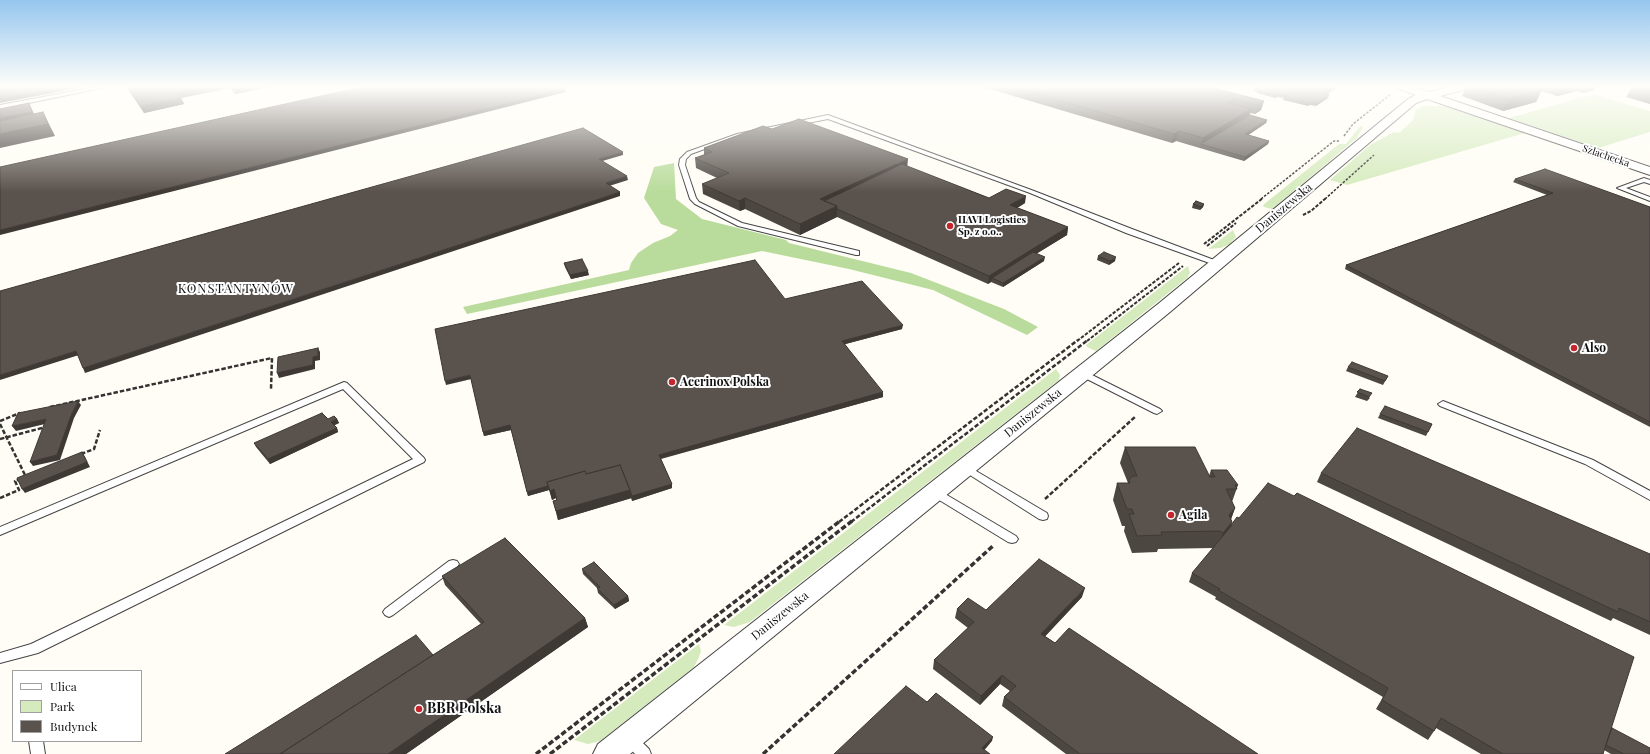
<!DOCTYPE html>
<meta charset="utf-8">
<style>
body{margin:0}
#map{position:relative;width:1650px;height:754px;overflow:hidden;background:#fffdf5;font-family:"Playfair Display",serif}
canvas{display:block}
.legend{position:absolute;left:12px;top:670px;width:130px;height:72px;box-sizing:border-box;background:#fff;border:1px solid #a0a0a0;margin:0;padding:5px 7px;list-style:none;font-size:12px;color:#111}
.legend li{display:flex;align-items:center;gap:8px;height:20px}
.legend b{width:20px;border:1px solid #a0a0a0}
</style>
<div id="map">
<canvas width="1650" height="754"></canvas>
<ul class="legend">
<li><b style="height:5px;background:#fff"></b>Ulica</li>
<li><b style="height:11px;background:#d5ebbd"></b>Park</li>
<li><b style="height:11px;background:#5a524d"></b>Budynek</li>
</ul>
</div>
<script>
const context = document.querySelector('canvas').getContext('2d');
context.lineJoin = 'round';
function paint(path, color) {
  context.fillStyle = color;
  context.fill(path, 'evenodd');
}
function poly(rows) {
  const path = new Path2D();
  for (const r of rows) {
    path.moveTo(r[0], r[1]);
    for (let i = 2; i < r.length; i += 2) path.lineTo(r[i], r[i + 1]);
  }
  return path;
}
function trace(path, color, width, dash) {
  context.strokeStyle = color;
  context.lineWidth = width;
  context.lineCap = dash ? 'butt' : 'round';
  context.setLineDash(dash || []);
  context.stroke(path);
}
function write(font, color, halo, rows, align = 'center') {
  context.font = font + ' "Playfair Display",serif';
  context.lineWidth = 4;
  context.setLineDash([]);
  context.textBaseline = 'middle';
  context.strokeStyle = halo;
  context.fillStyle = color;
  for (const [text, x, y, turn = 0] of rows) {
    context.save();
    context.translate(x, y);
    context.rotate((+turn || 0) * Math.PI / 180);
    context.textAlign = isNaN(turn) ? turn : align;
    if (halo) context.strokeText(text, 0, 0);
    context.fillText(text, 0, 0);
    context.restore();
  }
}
paint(poly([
 [1594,94,1650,111,1650,132,1598,148,1509,118],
 [1422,106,1449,106,1525,133,1347,185,1330,180,1370,145,1394,132,1399,133,1413,120,1416,110],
 [1360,126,1363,127,1357,138,1272,209,1264,207,1263,205,1339,144,1346,144],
 [1233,230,1236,237,1229,245,1220,248,1208,249],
 [1188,266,1190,273,1187,278,1096,351,1087,347,1086,345],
 [1056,369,1060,375,1059,380,750,622,734,627,724,625],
 [699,644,701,651,699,657,694,667,600,741,588,744,574,740]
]), '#d5ebbd');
paint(poly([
 [674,163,676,199,702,219,786,240,789,243,911,273,1004,309,1038,327,1027,335,933,290,849,269,762,251,467,314,463,307,629,270,631,263,638,253,653,243,670,236,678,230,661,224,644,198,654,167]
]), '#b9dc9c');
const service = poly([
 [96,87,106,87,0,109,0,105,96,87],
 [828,115,1034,191,1132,229,1222,263,1221,265,1215,265,1126,233,1030,193,828,119,740,136,691,154,686,159,685,165,696,198,699,202,742,223,859,251,859,255,856,255,738,226,695,204,690,199,679,165,680,159,687,152,737,134,828,115],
 [1644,178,1650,180,1650,184,1644,182,1626,188,1650,197,1650,201,1617,188,1644,178],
 [1082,370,1160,409,1162,411,1157,414,1154,413,1079,375,1078,373,1079,371,1082,370],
 [344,382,347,383,424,458,425,460,424,462,38,653,0,663,0,653,31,644,413,459,343,389,0,535,0,527,344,382],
 [1443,401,1593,460,1650,491,1650,500,1585,464,1440,406,1438,404,1443,401],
 [966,465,1047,513,1048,516,1047,519,1043,520,1039,519,962,470,961,468,962,466,966,465],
 [935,488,1016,536,1018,539,1016,542,1012,543,1008,542,931,495,930,492,931,489,935,488],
 [453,560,457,561,459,564,457,567,393,615,389,617,385,615,383,612,385,609,449,561,453,560],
 [630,733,635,735,649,749,651,754,635,754,625,743,623,739,625,735,630,733],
 [29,741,43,741,45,754,31,754,29,741]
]);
const minor = poly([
 [1397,87,1413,87,1429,92,1451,87,1468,87,1467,89,1440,96,1650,167,1650,175,1427,99,1416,103,1170,312,630,754,593,754,598,744,1158,304,1408,99,1416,95,1399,89,1397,87]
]);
trace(service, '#444', 2);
trace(minor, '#444', 2);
trace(poly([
 [1344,136,1353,124,1391,94],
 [1261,199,1334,141,1339,141],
 [1325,199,1374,155]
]), '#333', 1.5, [2.5, 1.5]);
trace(poly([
 [1303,215,1311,211,1326,198],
 [1204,244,1263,198],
 [1207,246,1236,223],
 [1077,341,1179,263],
 [1087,341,1183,266]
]), '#333', 2, [3.5, 1.5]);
trace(poly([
 [50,407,272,358,271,389],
 [0,421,20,413],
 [0,424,26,477],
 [0,439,42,428],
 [81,454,94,449,100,430],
 [0,498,19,490,15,481,20,479],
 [1045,499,1136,416],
 [839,522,1078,340],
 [851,522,1088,340]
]), '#333', 2.5, [4.5, 2]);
trace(poly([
 [536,754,840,521],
 [550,754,852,521],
 [763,754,994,545]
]), '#333', 3.5, [5.5, 2.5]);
paint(service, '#fff');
paint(minor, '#fff');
paint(poly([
 [127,87,269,87,235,94,230,88,181,98,184,104,144,113,129,91],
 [983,87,1210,87,1264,101,1261,110,1255,114,1250,113,1250,115,1267,120,1266,123,1248,135,1269,141,1268,144,1244,161,1176,141,1172,143],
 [1256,87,1338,87,1326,94,1328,98,1316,106,1310,105,1308,106,1283,100,1284,98,1277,97,1275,98,1257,93,1257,92,1254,91,1254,88],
 [1466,87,1596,87,1594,90,1583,93,1577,91,1557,96,1541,91,1536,102,1503,111,1462,96],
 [1632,87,1650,87,1650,104,1626,97],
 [772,129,908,167,989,198,1025,203,1017,208,1068,227,1067,235,1036,254,1044,261,1003,287,991,282,988,284,837,217,800,235,745,209,740,211,703,194,702,184,717,178,696,168,695,158,704,155,704,148],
 [1515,179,1650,207,1650,427,1345,269,1346,265,1547,195,1513,182],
 [1193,204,1204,204,1203,207,1200,210,1192,208],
 [1098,256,1115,261,1109,265,1097,260],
 [564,263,589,275,571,279,565,267],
 [785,299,902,329,845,344,883,397,661,459,672,484,672,488,632,501,631,498,558,520,553,501,556,500,556,498,552,500,549,490,528,496,511,430,484,436,471,379,446,385],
 [1348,367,1388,376,1383,385,1346,371],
 [1360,389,1370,398,1367,401,1355,397],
 [1380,414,1432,424,1426,436,1378,418],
 [328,419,337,419,339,423,334,425,337,428,338,432,270,464,256,447,254,443],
 [1125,447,1209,476,1211,470,1238,485,1232,502,1235,508,1231,519,1232,522,1231,525,1612,728,1650,754,1611,754,1604,750,1603,754,1481,754,1436,728,1428,740,1376,709,1383,697,1215,599,1216,597,1189,582,1192,573,1213,548,1158,549,1157,552,1132,553,1124,531,1125,526,1122,526,1113,500,1117,483,1128,483,1120,463],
 [1321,473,1650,554,1650,635,1613,618,1611,621,1317,482],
 [582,569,628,596,629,601,615,609,598,593,597,588,583,574],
 [442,576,585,618,588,627,406,754,225,754,433,655,481,624,445,585],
 [1082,597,1045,636,1055,643,1258,754,1066,754,1002,706,1004,697,1010,691,1000,684,980,705,933,669,934,660,968,628,955,618,957,609,986,610]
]), '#4d4742');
paint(poly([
 [67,87,84,87,0,103,0,99],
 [205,87,229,87,230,88,180,98,177,92],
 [237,87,269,87,235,94,233,88],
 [1334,87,1338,87,1323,97,1324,93],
 [1562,87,1579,87,1577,91,1557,96],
 [1586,87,1596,87,1594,90,1583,93],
 [565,89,566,92,0,235,0,230],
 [1542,90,1536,102,1503,111,1509,99],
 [1278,93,1277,97,1275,98,1276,95],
 [1329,95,1328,98,1316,106,1317,103],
 [181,98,184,104,144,113,141,106],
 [1234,99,1232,108,1228,103],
 [1264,101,1261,110,1255,114,1257,105],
 [29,103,36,118,0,126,0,118],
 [1251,109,1249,118,1201,144,1200,148,1203,138],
 [43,112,55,136,0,148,0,134],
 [1267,120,1266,123,1244,138,1245,134],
 [1179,131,1176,141,1172,143,1174,134],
 [1269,141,1268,144,1244,161,1245,157],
 [623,152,623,155,599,162,599,159],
 [908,159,907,169,828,206,820,199],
 [627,176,628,180,606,187,606,183],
 [620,192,620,196,85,373,83,368],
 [1026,196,1025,203,1009,213,1010,205],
 [745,198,745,209,740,211,739,201],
 [1204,204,1203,207,1200,210,1201,207],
 [837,206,837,217,800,235,800,224],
 [1068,227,1067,235,995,279,992,278,991,282,988,284,989,276],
 [1045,257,1044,261,1003,287,1003,283],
 [1116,257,1115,261,1109,265,1110,261],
 [588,271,589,275,571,279,570,275],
 [903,325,902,329,842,345,842,341],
 [318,348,320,352,320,360,315,361,315,369,279,378,277,373,313,357],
 [76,351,79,355,0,380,0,375],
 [470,375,471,379,446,385,445,381],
 [883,392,883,397,659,459,659,455],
 [78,401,81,405,74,418,60,460,33,466,30,462,72,413],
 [46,419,49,423,16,431,12,426],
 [337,419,339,423,333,426,331,422],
 [510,425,511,430,484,436,483,432],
 [337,428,338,432,270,464,268,459],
 [82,452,85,457,90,467,25,493,22,489],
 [672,484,672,488,632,501,632,496],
 [548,486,549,490,528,496,527,492],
 [554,489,556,498,552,500,550,491],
 [630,490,632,498,558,520,556,511],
 [1235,508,1229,525,1229,515],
 [1232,522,1225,539,1216,550,1223,533],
 [1085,588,1082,597,1039,643,1041,634],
 [628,596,629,601,615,609,614,605],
 [585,618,588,627,406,754,388,754],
 [1002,675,1000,684,980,705,981,696],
 [993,737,992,741,982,753,982,748]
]), '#3f3936');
const building = poly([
 [0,87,67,87,0,99,0,87],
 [128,87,205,87,177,92,181,98,141,106,128,87],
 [362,87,561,87,565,89,0,230,0,167,362,87],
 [1014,87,1210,87,1264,101,1257,105,1234,99,1228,103,1251,109,1203,138,1179,131,1174,134,1014,87],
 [1256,87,1334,87,1324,93,1329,95,1317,103,1311,102,1309,103,1284,97,1287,96,1278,93,1276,95,1257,90,1260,89,1254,88,1256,87],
 [1473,87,1531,87,1542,90,1509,99,1473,87],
 [1636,87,1650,87,1650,90,1636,87],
 [29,103,32,112,0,118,0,109,29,103],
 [43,112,48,124,0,134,0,121,43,112],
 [1250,115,1267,120,1245,134,1269,141,1245,157,1201,144,1250,115],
 [799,119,908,159,820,199,837,206,800,224,745,198,739,201,702,184,729,173,695,158,712,152,704,148,763,126,772,129,799,119],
 [583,128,623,152,599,159,627,176,606,183,620,192,83,368,76,351,0,375,0,291,583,128],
 [902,164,989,198,1006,189,1026,196,1010,205,1068,227,989,276,837,209,837,206,824,201,902,164],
 [1545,169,1650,207,1650,422,1346,265,1553,193,1515,179,1545,169],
 [1196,201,1204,204,1201,207,1193,204,1196,201],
 [1033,252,1045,257,1003,283,992,278,1033,252],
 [1104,252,1116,257,1110,261,1098,256,1104,252],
 [582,259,588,271,570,275,564,263,582,259],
 [755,260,785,299,862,281,903,325,842,341,883,392,659,455,672,484,632,496,630,490,620,465,586,474,585,471,547,482,548,486,527,492,510,425,483,432,470,375,445,381,435,329,755,260],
 [318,348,318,356,313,357,313,365,277,373,278,357,318,348],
 [1352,362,1388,376,1385,381,1348,367,1352,362],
 [1360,389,1372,393,1369,397,1357,392,1360,389],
 [78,401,72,413,57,455,30,462,46,419,12,426,18,413,78,401],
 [1385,406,1432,424,1428,432,1380,414,1385,406],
 [322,413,328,419,334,416,337,419,331,422,337,428,268,459,254,443,322,413],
 [1357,428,1650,554,1650,622,1619,608,1618,612,1321,473,1357,428],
 [1125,447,1195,447,1210,477,1215,477,1211,470,1227,470,1238,485,1235,485,1237,489,1226,489,1235,508,1229,515,1232,522,1223,533,1220,531,1161,532,1162,535,1137,536,1129,514,1134,514,1132,509,1127,509,1117,483,1130,483,1129,480,1133,476,1137,476,1125,447],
 [82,452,87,462,22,489,17,478,82,452],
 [620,465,630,490,556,511,553,501,557,500,554,489,550,491,547,482,585,471,586,474,620,465],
 [1268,483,1294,496,1297,493,1634,657,1603,754,1503,754,1441,718,1434,731,1382,700,1388,688,1218,590,1220,589,1192,573,1232,525,1231,525,1237,517,1239,518,1268,483],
 [505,538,585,618,388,754,280,754,484,622,442,576,505,538],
 [1039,559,1085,588,1041,634,1055,643,1069,628,1258,754,1080,754,1004,697,1016,686,1002,675,981,696,934,660,974,622,957,609,968,598,986,610,1039,559],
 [594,562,628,596,614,605,597,588,600,587,582,569,594,562],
 [416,635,433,655,280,754,225,754,416,635],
 [906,686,927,702,936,693,993,737,982,748,990,754,834,754,906,686],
 [1612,728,1650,748,1650,754,1624,754,1606,745,1612,728]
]);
paint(building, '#5a524d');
trace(building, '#3f3936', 1);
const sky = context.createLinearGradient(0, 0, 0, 192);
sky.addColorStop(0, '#95c6ee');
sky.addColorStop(0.45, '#fffefa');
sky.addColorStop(1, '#fffefa00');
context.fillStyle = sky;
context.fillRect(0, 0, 1650, 192);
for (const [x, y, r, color] of [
 [950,226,4,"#c4262e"],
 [1574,348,4,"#c4262e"],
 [672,382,4,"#c4262e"],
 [1171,515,4,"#c4262e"],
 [419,709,4,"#c4262e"]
]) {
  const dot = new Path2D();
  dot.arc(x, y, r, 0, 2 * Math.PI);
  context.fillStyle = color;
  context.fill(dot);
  trace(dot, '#fff', 1.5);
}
write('10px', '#111', '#fff', [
 ["Szlachecka",1606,156,19]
]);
write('bold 10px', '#111', '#fff', [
 ["HAVI Logistics",958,220],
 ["Sp. z o.o..",958,232]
], 'left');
write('12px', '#111', '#fff', [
 ["Daniszewska",1284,208,-40],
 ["Daniszewska",1033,413,-39],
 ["Daniszewska",780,616,-39]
]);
write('bold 12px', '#111', '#fff', [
 ["Also",1582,348],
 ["Acerinox Polska",680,382],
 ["Agila",1179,515]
], 'left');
context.letterSpacing = '1px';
write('13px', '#111', '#fff', [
 ["KONSTANTYNÓW",236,289]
]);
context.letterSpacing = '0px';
write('bold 14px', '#111', '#fff', [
 ["BBR Polska",427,709]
], 'left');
</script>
